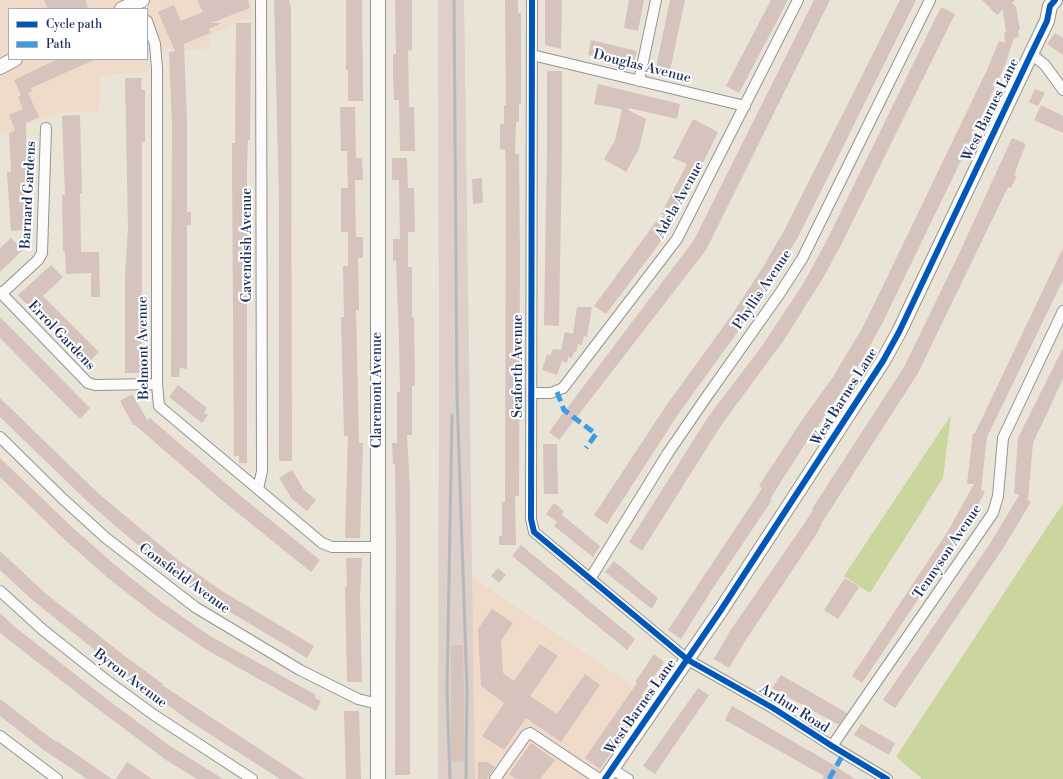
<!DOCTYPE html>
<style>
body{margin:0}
#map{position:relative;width:1063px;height:779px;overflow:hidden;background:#eae4d7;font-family:"Libre Bodoni",serif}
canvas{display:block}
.legend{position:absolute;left:8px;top:8px;width:140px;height:52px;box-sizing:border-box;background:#fff;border:1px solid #a4acbf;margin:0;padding:5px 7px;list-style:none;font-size:12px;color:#1b2f5e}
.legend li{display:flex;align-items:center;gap:8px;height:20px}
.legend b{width:20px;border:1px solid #a4acbf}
</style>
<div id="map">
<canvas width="1063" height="779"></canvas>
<ul class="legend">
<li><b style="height:5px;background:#0057b8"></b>Cycle path</li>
<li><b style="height:5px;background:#3b9de6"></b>Path</li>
</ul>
</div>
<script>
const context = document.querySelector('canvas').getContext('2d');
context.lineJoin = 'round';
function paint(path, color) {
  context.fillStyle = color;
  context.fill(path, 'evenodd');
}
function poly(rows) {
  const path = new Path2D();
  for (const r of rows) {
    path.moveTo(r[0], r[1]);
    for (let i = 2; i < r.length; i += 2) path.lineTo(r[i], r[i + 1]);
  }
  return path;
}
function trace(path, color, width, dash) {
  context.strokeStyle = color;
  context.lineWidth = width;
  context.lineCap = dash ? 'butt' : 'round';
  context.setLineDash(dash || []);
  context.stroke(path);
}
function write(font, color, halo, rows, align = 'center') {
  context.font = font + ' "Libre Bodoni",serif';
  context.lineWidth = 4;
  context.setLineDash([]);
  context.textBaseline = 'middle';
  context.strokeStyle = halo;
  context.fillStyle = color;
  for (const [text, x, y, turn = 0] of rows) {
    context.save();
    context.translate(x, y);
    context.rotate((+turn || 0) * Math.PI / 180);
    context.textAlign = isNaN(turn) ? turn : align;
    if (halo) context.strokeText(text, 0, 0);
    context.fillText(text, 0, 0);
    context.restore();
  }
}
paint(poly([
 [0,0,251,0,251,19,239,20,209,37,209,49,167,50,148,54,149,72,100,76,99,111,56,113,0,136],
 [9,9,147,9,147,59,9,59],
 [471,576,651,698,593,779,475,779]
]), '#f0dbcb');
paint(poly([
 [438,0,464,0,475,779,438,779,439,362]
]), '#dcd0c8');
paint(poly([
 [951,415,943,478,870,593,844,576],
 [1063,503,1063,779,922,779,896,757]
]), '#cad69e');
paint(poly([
 [44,0,85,0,88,7,82,9,48,9],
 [197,0,248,0,250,8,211,23,222,23,209,29,210,33,184,44,187,122,187,212,191,212,191,225,187,225,187,369,180,368,179,377,171,377,172,125,169,52,175,51,158,12,174,5,181,21,203,12],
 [274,0,289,0,291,8,292,461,279,461,279,200],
 [346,0,362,0,363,101,348,101,348,70,346,70],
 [395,0,412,0,412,50,408,51,409,107,414,107,415,151,400,151,399,100,394,100,393,76,393,54,396,54],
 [505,0,518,0,518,13,521,13,521,104,519,104,519,122,516,122,515,154,519,154,520,253,519,496,515,496,516,545,499,545,499,536,502,536,502,502,505,502,506,165,505,150,500,149,500,124,504,124,504,105,506,105],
 [545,0,562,0,561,49,545,45],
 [629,0,644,0,638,31,624,28],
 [670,0,685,0,669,75,655,72],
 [771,0,788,0,739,93,726,86],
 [814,0,830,0,706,250,559,440,549,432,694,240],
 [900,0,916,0,798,237,752,312,679,413,607,524,594,515,666,406,731,316,763,267,785,229],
 [982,0,1015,0,1012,3,1016,7,1020,30,1018,30,1019,37,1014,38,1005,65,967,148,882,324,862,360,817,428,816,427,770,499,772,500,709,594,681,639,668,630,753,502,762,488,759,486,764,478,802,420,833,377,864,325,987,70,999,41,1005,43,1004,33,1006,32,1003,10,997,15],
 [941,7,955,14,841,245,823,278,784,340,722,424,642,551,629,542,708,417,762,346,803,284,827,240],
 [236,23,251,23,250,140,248,140,247,164,247,463,239,463,239,456,234,456,232,171,232,143,235,143],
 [1055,33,1063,38,1063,55,1047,44],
 [591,40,637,51,633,65,588,55],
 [58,59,96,59,31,88,32,91,28,93,39,117,26,123,27,169,25,170,28,230,11,231,7,172,11,172,9,133,15,130,9,115,23,109,18,97,21,95,14,80],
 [547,71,562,71,562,150,559,326,544,325,547,148],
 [125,78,142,78,141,90,145,90,145,142,142,142,142,373,125,373,125,276,128,229],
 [598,84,680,104,677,119,629,108,628,110,646,119,639,149,626,172,604,159,615,140,622,109,594,104],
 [1035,89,1045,93,1038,106,1029,102],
 [1041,105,1063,116,1063,133,1034,120],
 [340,107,355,107,356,158,362,158,363,180,355,180,356,237,363,237,363,258,358,258,359,310,356,310,359,443,363,443,360,538,345,538,348,436,344,436,341,317,344,317,343,266,348,266,348,232,341,232,341,188,348,188,347,151,341,151],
 [80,115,82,193,80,193,81,252,99,252,100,297,91,297,91,273,66,274,65,251,63,251,62,195,65,195,62,116],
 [693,119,718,132,671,228,606,314,594,306,655,223,665,215,661,214,687,164,673,158],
 [1012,138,1026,144,1014,175,1017,176,1011,188,1008,187,918,373,821,524,822,524,817,533,745,641,729,668,714,659,730,631,804,524,813,510,812,509,904,367,958,256],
 [392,158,407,158,408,188,414,188,415,232,408,232,408,267,412,267,412,317,414,317,415,386,412,386,412,435,407,435,410,488,410,775,395,775,396,544,395,464,393,464,392,443,397,443,397,392,400,392,399,340,396,260,393,261,393,239,400,239,399,180,392,180],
 [482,178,483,203,473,204,472,179],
 [11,238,23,250,0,272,0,248],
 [1063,248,1063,280,987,437,981,490,985,492,960,537,862,683,852,676,948,531,974,484,967,484,973,433,975,433],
 [51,265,63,277,43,296,99,352,89,362,32,306,30,308,18,295],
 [577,307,592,307,587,337,584,336,582,345,578,344,576,352,574,352,572,358,568,357,567,363,562,361,557,375,542,370,547,354,550,356,553,349,561,350,565,332,573,334],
 [0,317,90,408,80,419,0,338],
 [1063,348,1063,379,1033,443,1028,500,1031,502,1002,550,895,708,883,700,989,545,1020,494,1014,494,1018,438],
 [178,385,207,408,204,413,208,415,202,423,169,397],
 [132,394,148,421,150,418,237,493,320,560,311,572,224,502,135,425,133,425,120,401],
 [0,398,98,493,178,560,222,591,314,646,307,658,220,606,182,580,133,541,90,504,0,417],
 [543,444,557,444,558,494,544,494],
 [0,458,73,528,116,566,160,601,210,636,316,695,315,698,321,701,316,711,207,650,154,614,108,578,65,540,0,477],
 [292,470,304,490,316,500,307,511,292,499,279,478],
 [554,503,564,511,562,515,600,546,593,557,554,526,557,522,546,514],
 [521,545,635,639,627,650,512,556],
 [0,551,45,593,126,657,163,684,162,685,305,779,280,779,191,722,116,667,31,599,0,570],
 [346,558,362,558,360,596,362,682,347,682,345,587,347,587],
 [614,561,658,598,652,609,605,572],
 [498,568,506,575,499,583,491,576],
 [845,578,859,587,838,619,824,610],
 [492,609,513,623,501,641,503,673,514,681,540,644,558,656,530,696,557,714,585,674,600,685,561,742,526,718,504,750,482,736,504,703,481,686,478,629],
 [0,613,15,627,108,700,170,746,223,779,197,779,166,760,90,703,0,633],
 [451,645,463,645,465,761,451,762],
 [654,654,664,662,641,696,647,700,600,769,585,758,637,683,635,682],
 [781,675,847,713,839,725,772,688],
 [698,688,709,695,655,774,643,766],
 [0,699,56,742,57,741,112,779,87,779,45,751,0,716],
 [732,706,832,764,855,779,822,779,824,776,725,720],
 [344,711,359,711,361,779,346,779],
 [861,724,895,743,889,755,854,735],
 [531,743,555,760,540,779,516,779,509,774],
 [127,762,152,779,116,779],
 [478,762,488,762,495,767,487,779,478,779]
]), '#d5c3bc');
const street = poly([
 [532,0,531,519,534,532,688,660,773,708,832,746,887,779],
 [147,21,155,44,157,68,157,384,159,406,322,543,332,547,378,547],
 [1031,54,1045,65,1063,90],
 [532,55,745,106],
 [639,81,656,0],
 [0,292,88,383,95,385,157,384],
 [1,294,38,260,42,253,46,128],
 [532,393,551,393,563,388,677,239,798,0],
 [0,437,63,499,106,538,195,607,300,670,358,699,378,704],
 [258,489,262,471,261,0],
 [590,579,668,453,705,399,780,293,802,259,930,0],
 [0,591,43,630,106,680,154,715,252,779],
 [0,736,57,779],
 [832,746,993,513,998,496,1003,438,1063,311],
 [612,769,628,779],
 [495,779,526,735,530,733,599,779]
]);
const secondary = poly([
 [378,0,378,779],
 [122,9,142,0],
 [0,67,15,59],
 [605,779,721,610,883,361,899,332,1031,54,1047,21,1050,6,1055,0]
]);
trace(street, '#939494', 12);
trace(secondary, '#939494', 16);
trace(street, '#fcfbf9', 10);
trace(secondary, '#fcfbf9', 14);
trace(poly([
 [454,0,457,396,467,689,466,779],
 [450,779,447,690,452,415]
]), '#b6b8bb', 3);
trace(poly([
 [557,392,564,410,596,434,586,448],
 [829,779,844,753]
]), '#3b9de6', 5, [10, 5]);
trace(poly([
 [532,0,531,519,534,532,688,660,773,708,832,746,887,779],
 [605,779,721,610,883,361,899,332,1031,54,1047,21,1050,6,1055,0]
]), '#0057b8', 6);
write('14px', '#1b2f5e', '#fff', [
 ["Douglas Avenue",642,67,14],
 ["West Barnes Lane",991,110,-64],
 ["Barnard Gardens",29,195,-87],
 ["Adela Avenue",680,200,-61],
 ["Cavendish Avenue",248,245,-90],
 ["Phyllis Avenue",763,290,-56],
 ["Errol Gardens",61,336,46],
 ["Belmont Avenue",144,348,-91],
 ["Seaforth Avenue",519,366,-90],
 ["Claremont Avenue",378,390,-90],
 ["West Barnes Lane",845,397,-58],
 ["Tennyson Avenue",948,552,-56],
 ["Consfield Avenue",184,579,36],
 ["Byron Avenue",130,679,37],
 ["West Barnes Lane",641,707,-55],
 ["Arthur Road",794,709,32]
]);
</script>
